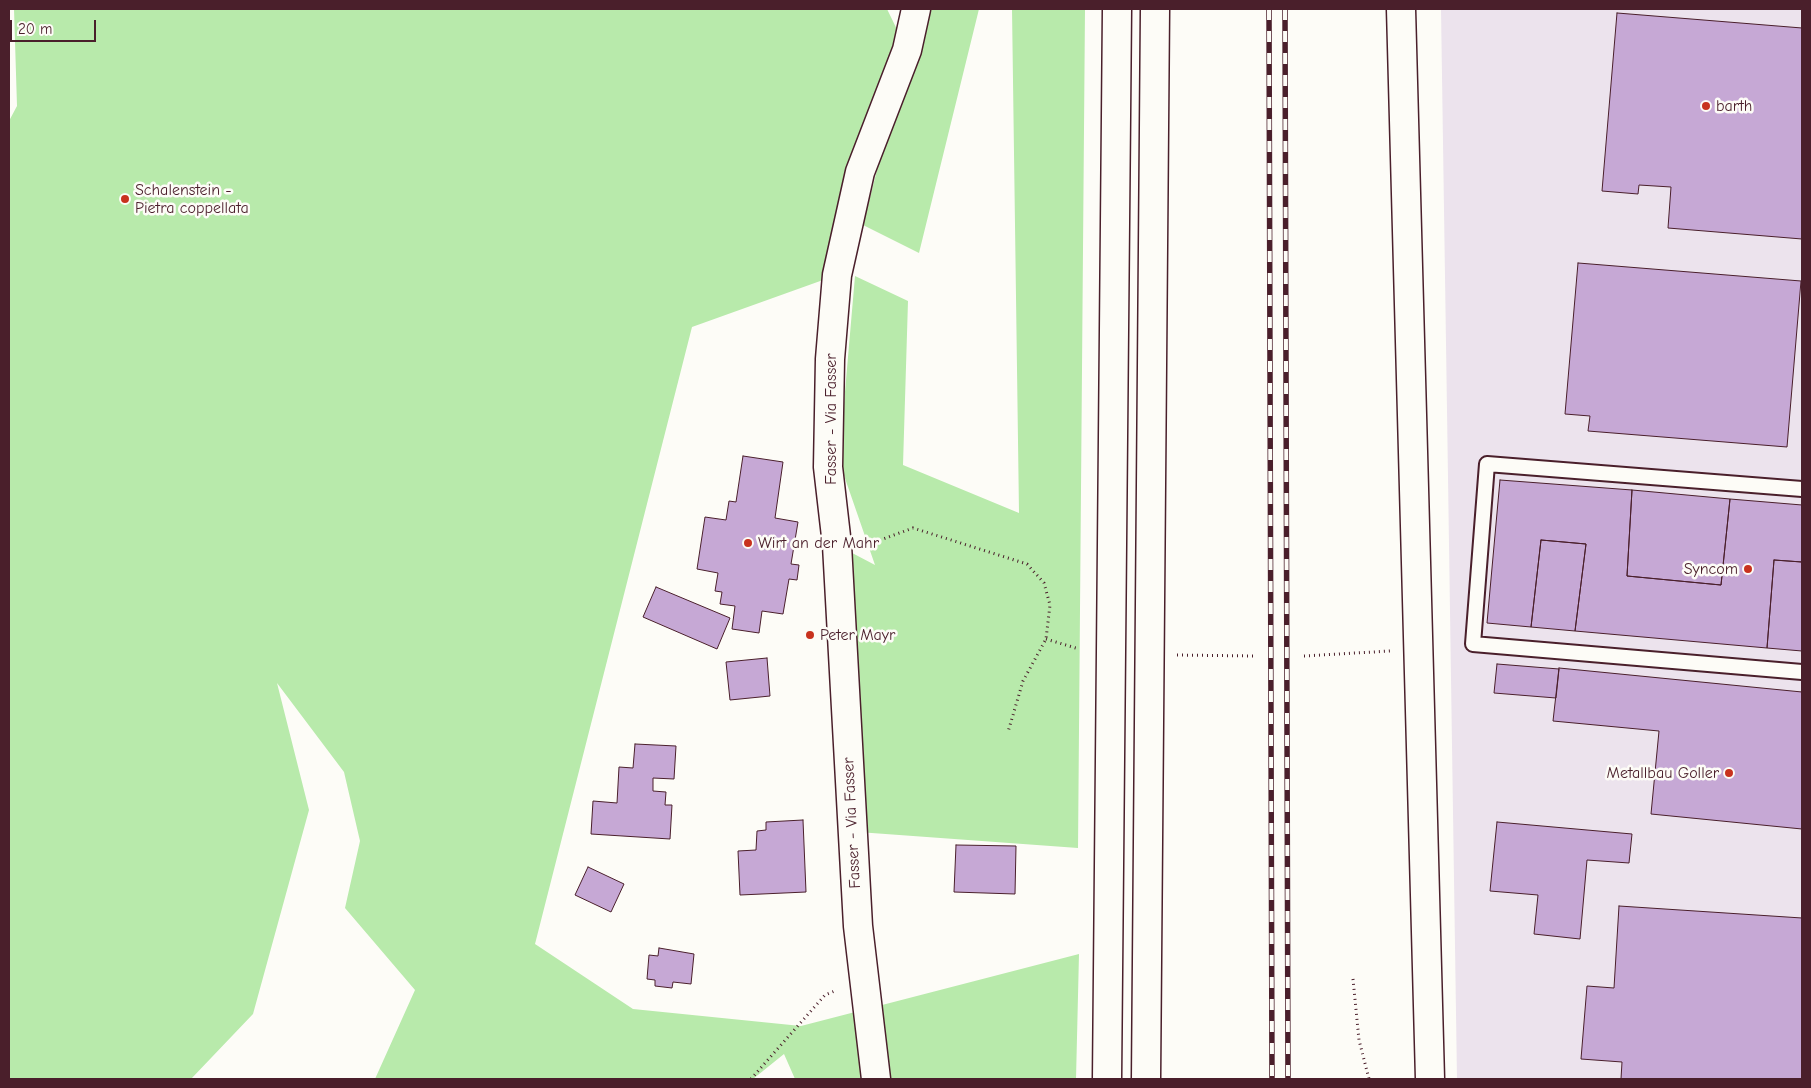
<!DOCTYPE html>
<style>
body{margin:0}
#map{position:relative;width:1811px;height:1088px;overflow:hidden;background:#fdfcf7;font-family:"Comic Neue",sans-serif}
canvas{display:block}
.frame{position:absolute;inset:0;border:10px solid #4a1f2b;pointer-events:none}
.scale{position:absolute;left:10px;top:20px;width:86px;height:22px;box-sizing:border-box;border:2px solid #4a1f2b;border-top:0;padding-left:6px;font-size:15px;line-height:18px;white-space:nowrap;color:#4a1f2b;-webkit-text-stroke:4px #fdfcf7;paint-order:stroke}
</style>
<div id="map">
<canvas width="1811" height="1088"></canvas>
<div class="frame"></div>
<div class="scale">20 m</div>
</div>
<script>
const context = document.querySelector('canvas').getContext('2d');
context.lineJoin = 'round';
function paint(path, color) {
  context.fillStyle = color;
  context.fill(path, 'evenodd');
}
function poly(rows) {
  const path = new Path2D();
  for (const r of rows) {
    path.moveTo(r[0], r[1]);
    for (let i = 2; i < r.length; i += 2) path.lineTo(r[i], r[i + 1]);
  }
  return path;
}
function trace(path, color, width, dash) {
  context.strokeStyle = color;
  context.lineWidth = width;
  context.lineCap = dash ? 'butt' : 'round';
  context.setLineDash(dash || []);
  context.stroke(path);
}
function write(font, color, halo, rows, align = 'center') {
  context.font = font + ' "Comic Neue",sans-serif';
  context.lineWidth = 5;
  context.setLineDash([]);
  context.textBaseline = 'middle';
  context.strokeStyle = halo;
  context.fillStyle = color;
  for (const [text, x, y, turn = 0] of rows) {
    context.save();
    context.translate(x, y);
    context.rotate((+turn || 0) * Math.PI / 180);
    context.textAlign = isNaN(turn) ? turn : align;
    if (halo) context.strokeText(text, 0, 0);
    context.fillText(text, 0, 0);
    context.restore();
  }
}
paint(poly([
 [1441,9,1802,9,1802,1079,1457,1079]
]), '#ece3ed');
paint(poly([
 [14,9,887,9,907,50,837,275,692,327,535,944,633,1009,801,1026,1079,954,1076,1079,795,1079,784,1054,753,1079,375,1079,415,990,345,908,360,841,344,772,277,683,309,810,253,1014,191,1079,9,1079,9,121,17,106],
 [918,9,979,9,919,253,863,225],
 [1012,9,1085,9,1078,848,858,832,837,545,875,565,839,461,855,276,908,301,903,465,1019,513]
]), '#b8eaab');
const building = poly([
 [1617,13,1802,28,1802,239,1668,228,1671,187,1639,185,1638,194,1602,191,1617,13],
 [1578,263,1801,281,1787,447,1588,431,1590,416,1565,414,1578,263],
 [743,456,783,462,775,518,798,522,791,564,799,565,797,580,789,579,783,614,762,611,759,633,732,629,735,606,720,604,722,592,715,591,718,573,697,569,705,517,726,520,729,501,736,502,743,456],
 [1500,480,1632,490,1627,576,1721,585,1730,499,1802,505,1802,562,1774,560,1767,648,1575,631,1586,544,1541,540,1531,627,1487,623,1500,480],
 [1632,490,1730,499,1721,585,1627,576,1632,490],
 [1541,540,1586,544,1575,631,1531,627,1541,540],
 [1774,560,1802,562,1802,651,1767,648,1774,560],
 [656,587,730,618,717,649,643,617,656,587],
 [767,658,770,696,730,700,726,662,767,658],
 [1497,664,1559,669,1556,698,1494,693,1497,664],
 [1559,668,1802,692,1802,829,1651,814,1659,731,1553,721,1559,668],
 [635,744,676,746,674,779,653,778,653,791,666,792,665,805,672,805,670,839,591,834,593,801,617,803,619,767,633,768,635,744],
 [803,820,806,892,740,895,738,851,756,850,757,831,766,830,766,822,803,820],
 [1497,822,1632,834,1629,863,1587,860,1580,939,1534,934,1538,895,1490,891,1497,822],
 [956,845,1016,846,1015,894,954,892,956,845],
 [588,867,624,884,611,912,575,895,588,867],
 [1619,906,1802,918,1802,1079,1621,1079,1622,1062,1581,1059,1587,986,1614,988,1619,906],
 [659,948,694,954,691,984,673,982,672,988,655,986,655,980,647,979,649,955,658,956,659,948]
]);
paint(building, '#c6a8d5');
trace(building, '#4a1f2b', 1);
const service = poly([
 [1802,489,1487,464,1473,644,1802,672]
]);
const minor = poly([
 [876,1079,858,926,837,545,828,467,830,359,837,275,860,172,907,50,916,9]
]);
const primary = poly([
 [1401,9,1430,1079]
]);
const motorway = poly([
 [1107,1079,1117,9],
 [1146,1079,1155,9]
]);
trace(service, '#4a1f2b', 18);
trace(minor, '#4a1f2b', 31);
trace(primary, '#4a1f2b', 31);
trace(motorway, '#4a1f2b', 31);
trace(poly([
 [865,543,875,542,913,528,1027,564,1044,583,1050,605,1046,639,1023,681,1008,732],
 [1046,639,1079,649],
 [1177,655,1255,656],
 [1304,656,1390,651],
 [1353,979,1359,1040,1369,1079],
 [751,1079,825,995,837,990]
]), '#4a1f2b', 3, [1, 4]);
trace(service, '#fdfcf7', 14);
trace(minor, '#fdfcf7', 28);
trace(primary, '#fdfcf7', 28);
trace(motorway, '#fdfcf7', 28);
const rail = poly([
 [1269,9,1272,1079],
 [1285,9,1288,1079]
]);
trace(rail, '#4a1f2b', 5.5);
trace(rail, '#fdfcf7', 4, [11]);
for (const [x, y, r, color] of [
 [1706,106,5,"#c8321e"],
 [125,199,5,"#c8321e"],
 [748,543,5,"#c8321e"],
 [1748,569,5,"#c8321e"],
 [810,635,5,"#c8321e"],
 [1729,773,5,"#c8321e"]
]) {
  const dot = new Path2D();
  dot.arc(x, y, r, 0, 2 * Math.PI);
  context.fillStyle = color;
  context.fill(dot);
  trace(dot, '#fdfcf7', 2);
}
write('16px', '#4a1f2b', '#fdfcf7', [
 ["barth",1716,106],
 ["Schalenstein -",135,190],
 ["Pietra coppellata",135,208],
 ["Wirt an der Mahr",758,543],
 ["Syncom",1738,569,"right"],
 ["Peter Mayr",820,635],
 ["Metallbau Goller",1719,773,"right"]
], 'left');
write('16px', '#4a1f2b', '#fdfcf7', [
 ["Fasser - Via Fasser",831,419,-90],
 ["Fasser - Via Fasser",852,823,-93]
]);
</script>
